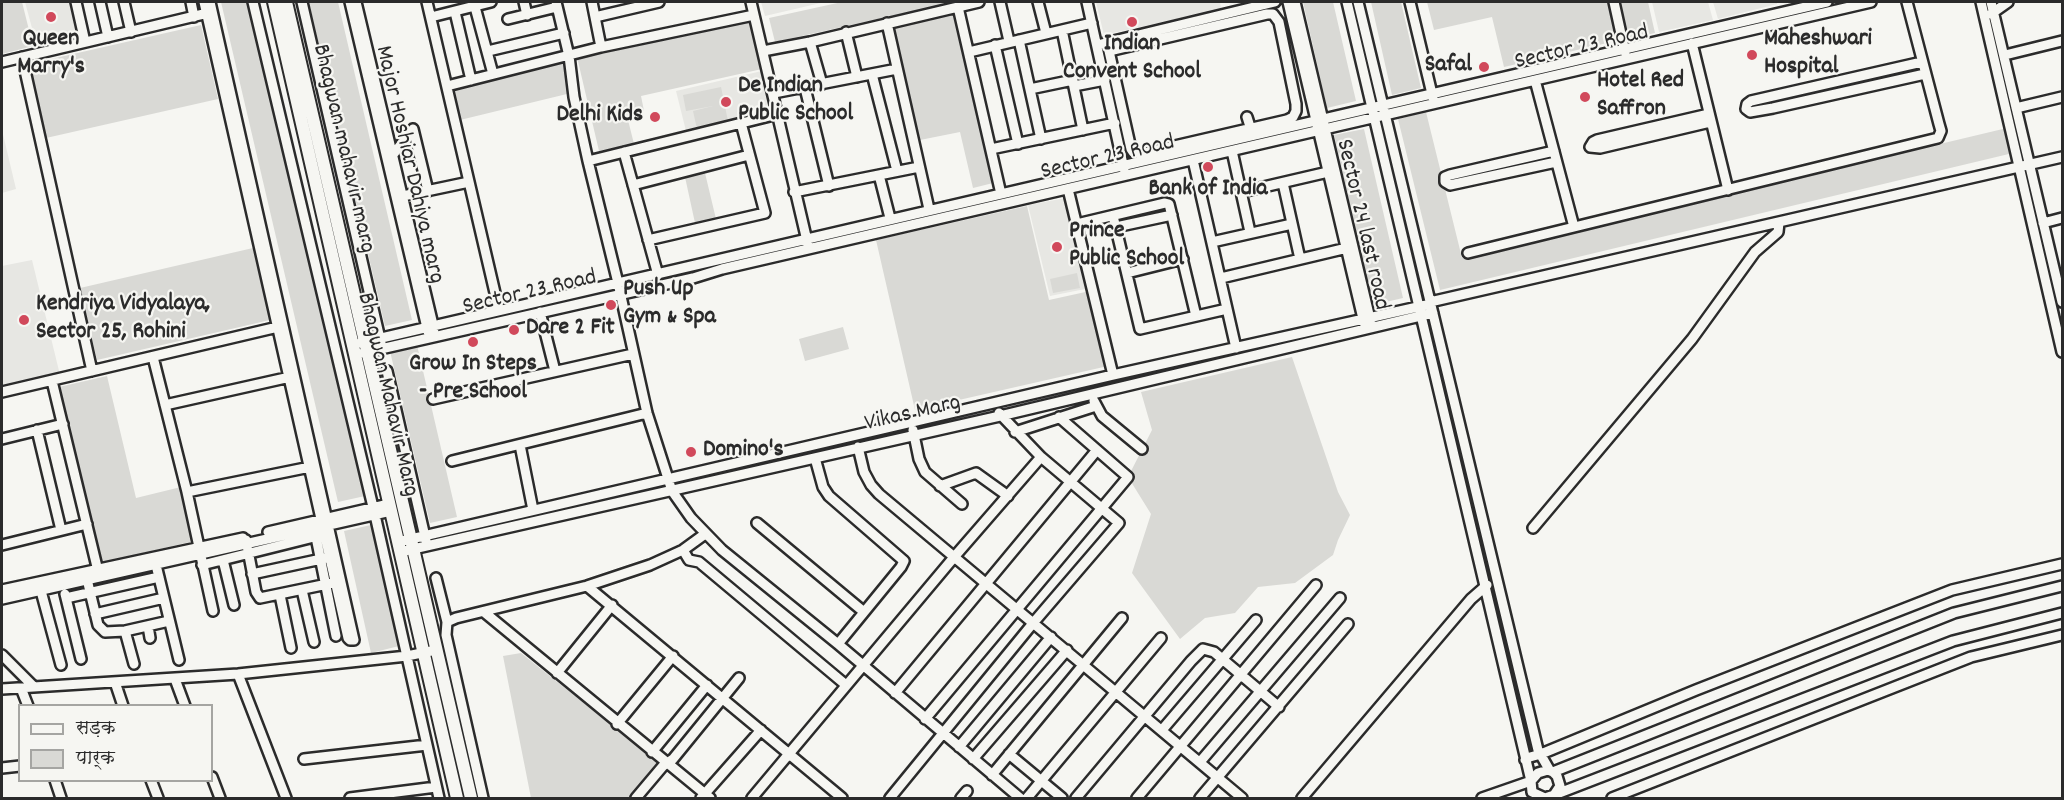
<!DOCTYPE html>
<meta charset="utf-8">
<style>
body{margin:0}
#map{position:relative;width:2064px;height:800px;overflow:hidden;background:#f6f6f2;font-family:Dekko,"Playpen Sans Deva",sans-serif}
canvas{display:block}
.frame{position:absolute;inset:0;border:3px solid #2b2b2b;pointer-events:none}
.legend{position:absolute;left:18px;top:704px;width:195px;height:78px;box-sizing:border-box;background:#f6f6f2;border:2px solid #a5a5a2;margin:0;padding:8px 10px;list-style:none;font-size:18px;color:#2b2b2b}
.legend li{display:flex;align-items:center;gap:12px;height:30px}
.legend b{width:30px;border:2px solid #a5a5a2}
</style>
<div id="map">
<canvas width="2064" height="800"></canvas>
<div class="frame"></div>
<ul class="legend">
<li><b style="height:8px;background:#f6f6f2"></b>सड़क</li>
<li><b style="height:16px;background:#d9d9d5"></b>पार्क</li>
</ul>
</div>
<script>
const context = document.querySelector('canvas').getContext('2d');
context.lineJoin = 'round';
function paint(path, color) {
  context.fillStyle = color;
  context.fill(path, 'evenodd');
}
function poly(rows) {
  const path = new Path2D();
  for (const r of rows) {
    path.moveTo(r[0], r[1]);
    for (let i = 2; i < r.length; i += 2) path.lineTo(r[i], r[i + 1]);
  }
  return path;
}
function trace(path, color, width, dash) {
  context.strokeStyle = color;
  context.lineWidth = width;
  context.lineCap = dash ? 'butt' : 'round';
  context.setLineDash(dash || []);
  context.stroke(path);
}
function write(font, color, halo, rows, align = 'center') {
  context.font = font + ' Dekko,sans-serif';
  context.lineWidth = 4.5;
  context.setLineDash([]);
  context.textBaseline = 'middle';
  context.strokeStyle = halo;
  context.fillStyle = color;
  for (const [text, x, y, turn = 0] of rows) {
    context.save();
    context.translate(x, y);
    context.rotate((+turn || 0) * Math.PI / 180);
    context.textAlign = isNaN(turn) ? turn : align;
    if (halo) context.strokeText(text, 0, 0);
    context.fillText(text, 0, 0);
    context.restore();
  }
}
paint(poly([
 [25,2,69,2,77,33,36,43],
 [761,2,825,2,765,16],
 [1096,2,1220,2,1221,9,1104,35],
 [1652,2,1708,2,1713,20,1659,32],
 [1713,2,1777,2,1777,4,1718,19],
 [766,70,776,114,687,135,676,91],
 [2,130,16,189,2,193],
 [1066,198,1085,289,1050,296,1028,205],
 [32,260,60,375,2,388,2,266]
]), '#e7e7e3');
paint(poly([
 [2,2,22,2,33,46,2,54],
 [221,2,251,2,365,496,338,502],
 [309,2,338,2,412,320,385,326],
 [842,2,954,2,775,42,769,18],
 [1303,2,1333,2,1356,101,1327,108],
 [1371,2,1401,2,1421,88,1392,95],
 [1427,2,1610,2,1620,40,1504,67,1492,17,1434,30],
 [1620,2,1648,2,1655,33,1629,39],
 [955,14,993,183,973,188,960,132,920,140,894,28],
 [751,19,762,69,641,96,644,111,627,116,634,144,599,151,577,57],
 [201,25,218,99,46,138,29,64],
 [563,62,571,93,460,120,452,89],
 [721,87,728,121,697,129,693,111,713,106,686,111,683,95],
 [1426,112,1462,258,2007,128,2013,153,1440,290,1398,119],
 [1364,129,1403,298,1373,305,1334,135],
 [705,173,716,219,695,223,685,177],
 [1027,206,1049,300,1090,291,1108,366,915,410,876,240],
 [253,248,270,320,97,360,80,288],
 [1077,273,1080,288,1053,293,1050,279],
 [843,327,849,349,805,361,799,339],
 [417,345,457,517,430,523,390,351],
 [1292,357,1338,492,1350,515,1338,540,1333,555,1295,583,1258,587,1235,613,1205,618,1180,639,1132,573,1151,514,1128,477,1152,430,1141,392],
 [107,376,136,498,181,487,194,541,101,563,59,387],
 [371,525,399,646,371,653,344,531],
 [521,653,663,766,635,798,531,798,503,656]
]), '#d9d9d5');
const minor = poly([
 [76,2,85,42],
 [100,2,108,37],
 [124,2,131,32],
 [191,2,194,17],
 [204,2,348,638,350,640,354,640,210,2],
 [253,2,373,507],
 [302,2,381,343],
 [350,2,428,332],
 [356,2,434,329],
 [427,2,499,310],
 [524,2,527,15],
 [556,2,569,56,574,97,588,161,618,283,647,413,672,491,691,518,722,550,838,644,1020,798],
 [592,2,601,47],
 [751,2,808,245],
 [1000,2,1009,41],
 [1038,2,1046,33],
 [1087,2,1124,169],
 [1288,2,1364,323],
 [1295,2,1371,323],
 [1347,2,1531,781,1482,798],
 [1358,2,1538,750,1550,771],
 [1410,2,1433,98],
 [1614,2,1625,52],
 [1981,2,2062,352],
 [1991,2,2062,302],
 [475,7,493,74],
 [958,7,1001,194],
 [455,12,471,80],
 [1267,14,1273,14,1279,22,1296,104,1296,111,1293,117,1287,120,1140,154,1133,152,1131,149,1109,51,1267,14],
 [1991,14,2008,2],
 [431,17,491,2],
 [595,17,659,2],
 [508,19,557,7],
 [887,23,929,209],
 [1062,30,1083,130],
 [846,32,857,77],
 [1019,40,1041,139],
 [810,42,822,84],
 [1692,43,1728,190],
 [995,45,1018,144],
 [1097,45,1275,2],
 [488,51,564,33],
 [763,51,810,42,979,2],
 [969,52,1092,23],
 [2005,55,2062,41],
 [22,57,92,371],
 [2,62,212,12],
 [1922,62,1751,101,1747,104,1746,109,1750,112,1773,108,1925,74],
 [872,74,897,171],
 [1535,80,1574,227],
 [447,86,601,47,754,15],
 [1074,86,1105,80],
 [805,88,829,186],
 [1030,89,1073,80],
 [774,93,897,69],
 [2016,108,2062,97],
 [1709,114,1597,140,1593,142,1590,147,1600,148,1710,122],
 [1247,117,1252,133],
 [991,149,1115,123],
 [1232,151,1250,232],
 [1554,151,1450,175,1445,177,1445,182,1450,185,1556,162],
 [624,152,658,275],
 [392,156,413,129,428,191],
 [1193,160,1236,348],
 [588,161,778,114],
 [879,175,890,218],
 [1283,183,1300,259],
 [633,185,749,155],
 [1068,189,1113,375],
 [794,192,919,167],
 [1242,192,1328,172],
 [398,197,469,182],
 [1113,216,1140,329,1227,309],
 [2043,223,2062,218],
 [1077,224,1165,203,1169,204,1196,316],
 [1116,227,1172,215],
 [648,240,765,213,741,123],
 [1212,242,1292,224],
 [1468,253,1938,138,1941,131,1939,124,1907,2],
 [1127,273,1183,259],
 [1221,278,1347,248],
 [1430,302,2062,157],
 [540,312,555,371],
 [360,343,1827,2],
 [363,353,693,278,722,269,1871,2],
 [153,357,187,492,213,611],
 [387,371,426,541],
 [52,381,98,571],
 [2,392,282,326],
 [433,399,633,354],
 [1094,401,1102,416,1142,449],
 [165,405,290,377],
 [37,430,61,530],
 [913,430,919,459,925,472,962,504],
 [1015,432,1096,406],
 [2,439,63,424],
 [520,445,533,510],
 [858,447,864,472,871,485,879,494,1242,798],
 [815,458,823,487,829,496,904,561,901,567,838,644],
 [452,461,647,413],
 [940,486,976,473,1008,496],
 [187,492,310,467],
 [375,515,439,798],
 [757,523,864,612],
 [1533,528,1692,339,1755,252,1778,232,1779,223],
 [268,532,389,504],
 [316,537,336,636],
 [246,540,256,592,260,598,337,582],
 [398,542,1113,375,1431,304],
 [2,545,87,524],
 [683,550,689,560,699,562,846,685],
 [400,552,1000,416,1433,313],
 [223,560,234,605],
 [156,565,179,660],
 [202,565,326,534],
 [252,574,326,558],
 [86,575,98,625,105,632,125,631,169,621],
 [436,578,447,622],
 [587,586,842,798],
 [2,590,243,538],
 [302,590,314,642],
 [41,591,61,665],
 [65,594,81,659],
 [280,595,291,648],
 [66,598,159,577],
 [2,599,391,511],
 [484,612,710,798],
 [95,614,164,598],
 [148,626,150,638],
 [125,631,134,664],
 [2,655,34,687],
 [557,673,612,605],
 [238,674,286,798],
 [175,679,185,706],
 [115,682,123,706],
 [21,688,28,706],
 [2,689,238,674,407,656,436,650],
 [895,693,1097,450],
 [925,719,1128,477,1059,417],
 [617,724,673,656],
 [1162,730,1256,620],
 [959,747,1051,637],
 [652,752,707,685],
 [1009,754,1062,798],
 [304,759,427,745],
 [973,759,1067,650],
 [1525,760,1530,757,1541,754,1696,690,1952,590,2062,564],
 [1200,762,1340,598],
 [2,768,20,766],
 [1548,770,1553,772,1557,776,1560,786,1554,795,1545,798,1532,792,1531,781,1538,773,1548,770],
 [1553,772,1954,613,2062,586],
 [992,775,1122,618],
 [212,777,220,798],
 [55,780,61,798],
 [151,780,158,798],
 [1554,795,1953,641,2062,613],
 [350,798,436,787],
 [483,798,446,635,447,622,456,618,587,586,650,565,683,550,705,534],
 [636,798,663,766,673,759,739,678],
 [701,798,761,730],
 [752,798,955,556,1041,457],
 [890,798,1034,622,1119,523,1041,457,999,413],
 [961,798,967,791],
 [1027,798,1161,638],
 [1076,798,1191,661,1203,649,1214,652,1279,707],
 [1137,798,1316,585],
 [1200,798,1348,624],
 [1302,798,1471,599,1487,585],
 [1612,798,1971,657,2062,635]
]);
const major = poly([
 [274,2,457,798],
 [286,2,471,798]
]);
trace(minor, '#2b2b2b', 14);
trace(major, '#2b2b2b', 16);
trace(minor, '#f6f6f2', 9);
trace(major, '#f6f6f2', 12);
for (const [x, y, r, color] of [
 [51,17,6,"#d1495b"],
 [1132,22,6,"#d1495b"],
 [1752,55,6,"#d1495b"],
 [1484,67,6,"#d1495b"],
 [1585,97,6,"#d1495b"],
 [726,102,6,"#d1495b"],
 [655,117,6,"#d1495b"],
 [1208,167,6,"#d1495b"],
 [1057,247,6,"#d1495b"],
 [611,305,6,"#d1495b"],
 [24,320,6,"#d1495b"],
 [514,330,6,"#d1495b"],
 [473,342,6,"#d1495b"],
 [691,452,6,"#d1495b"]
]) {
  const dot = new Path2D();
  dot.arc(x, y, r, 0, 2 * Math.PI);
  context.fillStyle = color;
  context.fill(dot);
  trace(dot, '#f6f6f2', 2);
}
write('bold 24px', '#2b2b2b', '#f6f6f2', [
 ["Queen",51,41,"center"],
 ["Marry's",51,69,"center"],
 ["Maheshwari",1764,41],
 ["Hospital",1764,69],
 ["Indian",1132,46,"center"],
 ["Convent School",1132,74,"center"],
 ["Safal",1472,67,"right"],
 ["Hotel Red",1597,83],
 ["Saffron",1597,111],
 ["De Indian",738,88],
 ["Public School",738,116],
 ["Delhi Kids",643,117,"right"],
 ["Bank of India",1208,191,"center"],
 ["Prince",1069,233],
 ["Public School",1069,261],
 ["Push Up",623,291],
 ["Gym & Spa",623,319],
 ["Kendriya Vidyalaya,",36,306],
 ["Sector 25, Rohini",36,334],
 ["Dare 2 Fit",526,330],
 ["Grow In Steps",473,366,"center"],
 ["- Pre School",473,394,"center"],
 ["Domino's",703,452]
], 'left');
write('24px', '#2b2b2b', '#f6f6f2', [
 ["Sector 23 Road",1582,49,-13],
 ["Bhagwan mahavir marg",342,149,77],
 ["Sector 23 Road",1108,159,-13],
 ["Major Hoshiar Dahiya marg",408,165,77],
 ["Sector 24 last road",1361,225,77],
 ["Sector 23 Road",530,294,-13],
 ["Bhagwan Mahavir Marg",386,395,77],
 ["Vikas Marg",913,415,-13]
]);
</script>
